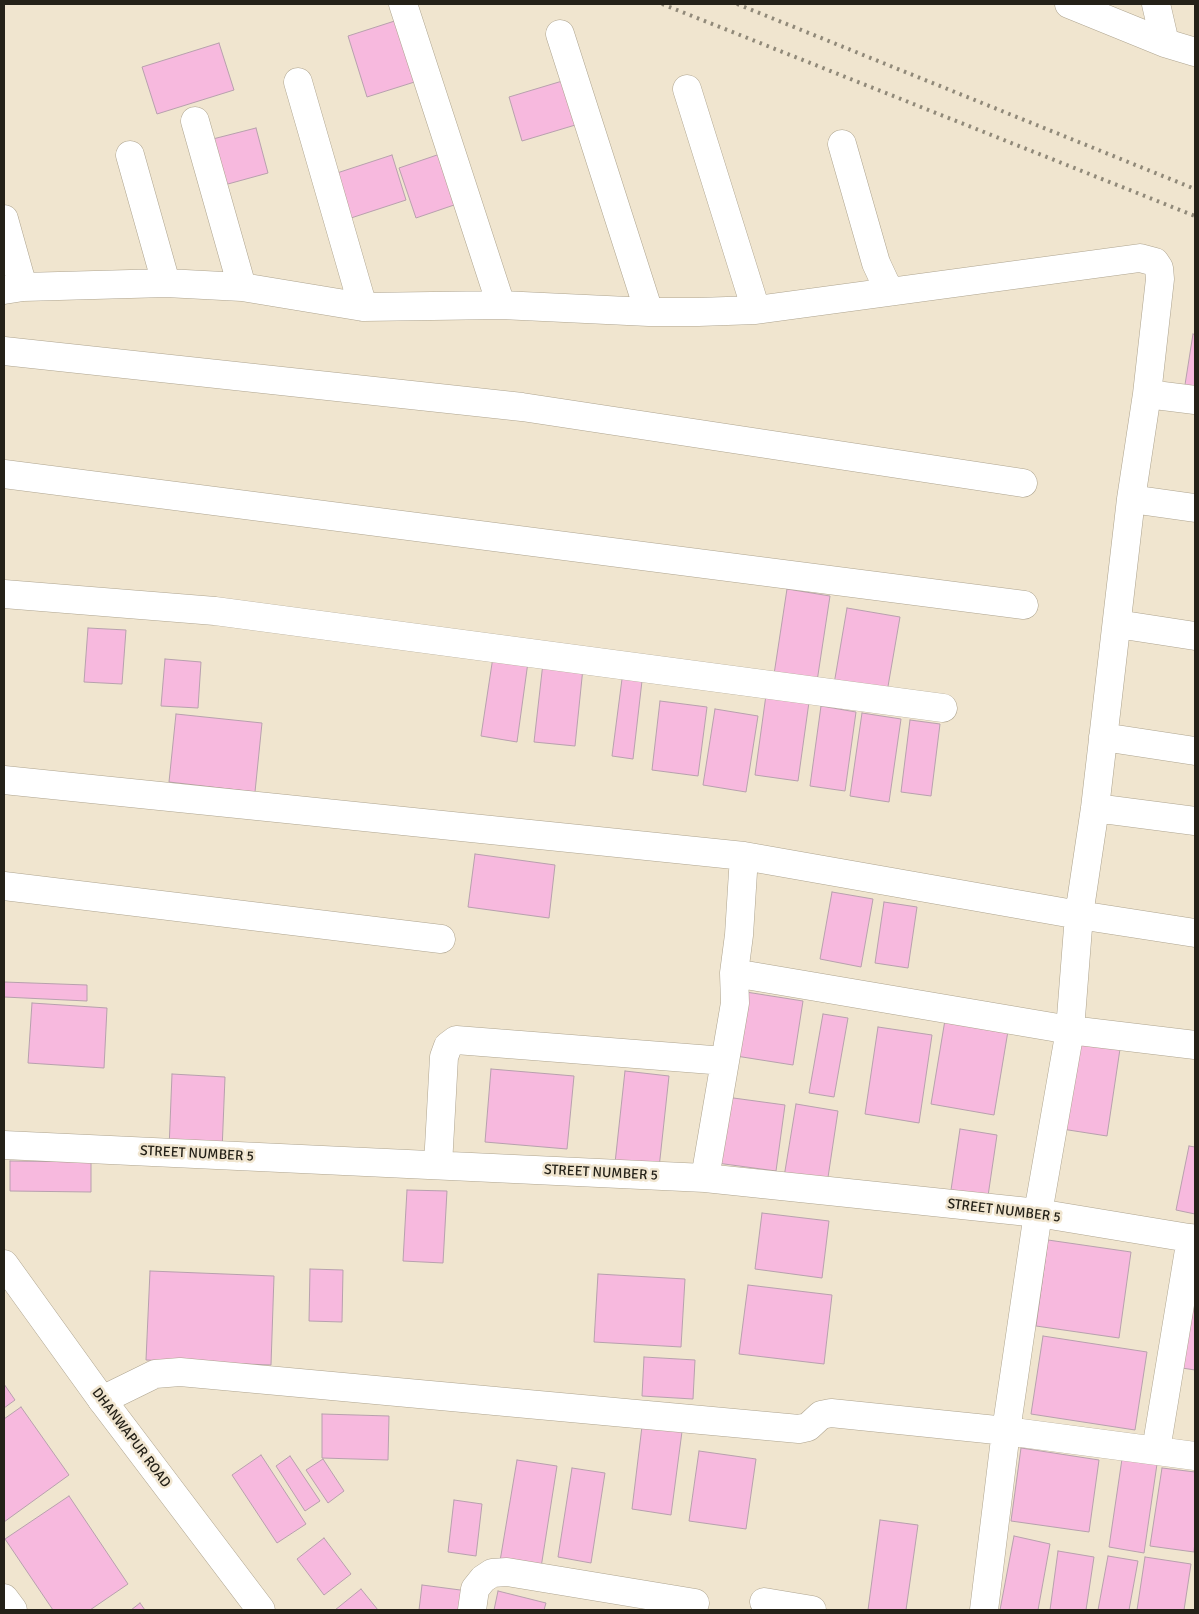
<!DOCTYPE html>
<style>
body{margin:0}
#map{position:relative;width:1199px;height:1614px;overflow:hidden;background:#f0e5cf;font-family:Signika,sans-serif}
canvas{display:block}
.frame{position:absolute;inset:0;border:5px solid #242118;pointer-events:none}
</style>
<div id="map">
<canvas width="1199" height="1614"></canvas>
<div class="frame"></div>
</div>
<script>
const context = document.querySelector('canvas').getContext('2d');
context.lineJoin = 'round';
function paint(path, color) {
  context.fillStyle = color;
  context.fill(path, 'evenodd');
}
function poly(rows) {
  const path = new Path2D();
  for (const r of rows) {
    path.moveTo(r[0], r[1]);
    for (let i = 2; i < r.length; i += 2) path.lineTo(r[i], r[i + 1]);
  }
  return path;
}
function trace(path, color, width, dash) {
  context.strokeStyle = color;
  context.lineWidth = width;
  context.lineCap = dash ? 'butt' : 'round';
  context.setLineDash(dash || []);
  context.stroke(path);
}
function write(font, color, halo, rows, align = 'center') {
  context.font = font + ' Signika,sans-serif';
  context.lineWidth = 5;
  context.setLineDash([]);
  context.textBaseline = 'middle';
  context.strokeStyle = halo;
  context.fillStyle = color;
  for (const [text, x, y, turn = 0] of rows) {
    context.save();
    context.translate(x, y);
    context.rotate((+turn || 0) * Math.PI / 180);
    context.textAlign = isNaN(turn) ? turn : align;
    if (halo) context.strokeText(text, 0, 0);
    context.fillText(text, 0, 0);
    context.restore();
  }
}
const building = poly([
 [404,18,424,79,367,97,348,36,404,18],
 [219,43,234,90,157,114,142,67,219,43],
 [569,79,582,123,522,141,509,97,569,79],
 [256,128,268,173,217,187,205,141,256,128],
 [440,154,457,204,416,218,399,168,440,154],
 [392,155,406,200,351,218,337,173,392,155],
 [1193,334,1195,335,1195,393,1184,391,1193,334],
 [787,589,830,596,816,688,773,681,787,589],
 [847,608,900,617,886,698,833,690,847,608],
 [88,628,126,630,122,684,84,682,88,628],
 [493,657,528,662,517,742,481,736,493,657],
 [165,659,201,662,198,708,161,706,165,659],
 [543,663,583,668,575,746,534,742,543,663],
 [622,679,642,681,633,759,612,756,622,679],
 [766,695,809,702,798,781,755,775,766,695],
 [660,701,707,707,698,776,652,770,660,701],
 [821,706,856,712,845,791,810,786,821,706],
 [715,709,758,716,746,792,703,785,715,709],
 [862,713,901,719,889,802,850,796,862,713],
 [176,714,262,723,255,792,169,782,176,714],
 [910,720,940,724,931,796,901,792,910,720],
 [475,854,555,865,549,918,468,907,475,854],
 [832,892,873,899,861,967,820,959,832,892],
 [884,902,917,907,908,968,875,963,884,902],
 [4,982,87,985,87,1001,4,997,4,982],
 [746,992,803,1001,793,1065,736,1056,746,992],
 [32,1003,107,1008,104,1068,28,1063,32,1003],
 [823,1014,848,1018,834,1097,809,1093,823,1014],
 [945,1020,1008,1031,994,1115,931,1104,945,1020],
 [878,1027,932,1035,919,1123,865,1114,878,1027],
 [1075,1042,1120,1049,1107,1136,1062,1129,1075,1042],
 [491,1069,574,1076,567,1149,485,1142,491,1069],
 [625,1071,669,1076,659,1168,615,1163,625,1071],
 [172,1074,225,1077,222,1151,169,1149,172,1074],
 [726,1097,785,1105,776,1171,717,1163,726,1097],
 [796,1104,838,1111,827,1184,784,1177,796,1104],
 [960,1129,997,1135,988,1196,951,1190,960,1129],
 [1189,1146,1195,1147,1195,1214,1176,1210,1189,1146],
 [10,1161,91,1162,91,1192,10,1191,10,1161],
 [407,1190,447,1191,443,1263,403,1261,407,1190],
 [762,1213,829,1221,822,1278,755,1269,762,1213],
 [1048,1240,1131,1252,1119,1338,1036,1326,1048,1240],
 [310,1269,343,1270,342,1322,309,1321,310,1269],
 [150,1271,274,1276,271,1365,146,1360,150,1271],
 [598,1274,685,1279,681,1347,594,1342,598,1274],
 [748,1285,832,1295,824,1364,739,1354,748,1285],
 [1190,1303,1195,1303,1195,1370,1182,1368,1190,1303],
 [1043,1336,1147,1352,1135,1430,1031,1414,1043,1336],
 [644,1357,695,1360,693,1399,642,1396,644,1357],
 [4,1384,15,1400,4,1408,4,1384],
 [21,1407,69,1475,4,1522,4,1419,21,1407],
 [322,1414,389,1416,388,1460,322,1458,322,1414],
 [643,1418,683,1424,671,1515,632,1509,643,1418],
 [1021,1448,1099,1460,1089,1532,1011,1521,1021,1448],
 [699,1451,756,1459,746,1529,689,1521,699,1451],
 [261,1455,306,1524,277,1543,232,1475,261,1455],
 [290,1456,320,1501,305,1511,276,1466,290,1456],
 [323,1459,344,1491,328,1503,306,1470,323,1459],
 [1122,1459,1157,1464,1144,1553,1109,1547,1122,1459],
 [517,1460,557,1466,540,1574,499,1567,517,1460],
 [572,1468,605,1473,591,1563,558,1557,572,1468],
 [1162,1468,1195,1472,1195,1541,1194,1552,1150,1546,1162,1468],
 [69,1496,128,1584,90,1610,53,1610,5,1539,69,1496],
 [454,1500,482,1504,476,1556,448,1552,454,1500],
 [880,1520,918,1525,906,1610,868,1610,880,1520],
 [1014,1536,1050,1544,1038,1610,1000,1610,1014,1536],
 [324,1538,351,1574,324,1595,297,1559,324,1538],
 [1058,1551,1094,1557,1086,1610,1050,1610,1058,1551],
 [1108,1556,1138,1561,1129,1610,1098,1610,1108,1556],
 [1145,1557,1191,1564,1184,1610,1137,1610,1145,1557],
 [422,1585,468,1591,465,1610,419,1610,422,1585],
 [361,1589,378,1610,335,1610,361,1589],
 [498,1591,546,1603,544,1610,494,1610,498,1591],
 [140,1603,145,1610,131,1610,140,1603]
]);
paint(building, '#f7b9de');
trace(building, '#b7a0ad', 1);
const minor = poly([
 [403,4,501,305],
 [1069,4,1165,43,1195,52],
 [1156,4,1165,43],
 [560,34,649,312],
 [298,82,363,307],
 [687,89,756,310],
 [195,121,242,287],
 [842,144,876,263,889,291],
 [130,155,166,283],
 [4,219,23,287],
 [4,290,23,287,166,283,242,287,363,307,501,305,649,312,698,312,756,310,1140,258,1155,262,1159,268,1160,279,1147,394,1131,499,1095,808,1079,915,1070,1030,1038,1213,1006,1431,984,1610],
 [4,351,522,407,1023,483],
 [1147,394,1195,400],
 [4,474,1024,605],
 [1131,499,1195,508],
 [4,594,215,611,943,708],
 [1117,624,1195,636],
 [1103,737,1195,751],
 [4,780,744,856,1079,915,1195,933],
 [1095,808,1195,821],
 [4,886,441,939],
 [734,973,1070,1030,1195,1045],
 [4,1145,705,1178,1038,1213,1195,1239],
 [438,1165,444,1057,448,1046,456,1040,725,1061],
 [705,1178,735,1003,734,973,739,935,744,856],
 [102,1400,155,1374,180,1372,799,1429,808,1427,821,1415,831,1413,1006,1431,1195,1456],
 [1156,1450,1191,1238],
 [4,1598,13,1610],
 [764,1602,812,1610],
 [472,1610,475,1589,483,1579,492,1573,507,1572,695,1603]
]);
const tertiary = poly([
 [4,1264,102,1400,261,1610]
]);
trace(minor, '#aea48f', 29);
trace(tertiary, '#aea48f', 29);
trace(minor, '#fff', 28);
trace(tertiary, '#fff', 28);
trace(poly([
 [662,4,1195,216],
 [737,4,1195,189]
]), '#908979', 4, [2.5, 5]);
write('14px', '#242118', '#f0e5cf', [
 ["STREET NUMBER 5",197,1154,3],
 ["STREET NUMBER 5",601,1173,3],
 ["STREET NUMBER 5",1004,1211,7],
 ["DHANWAPUR ROAD",131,1438,53]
]);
</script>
